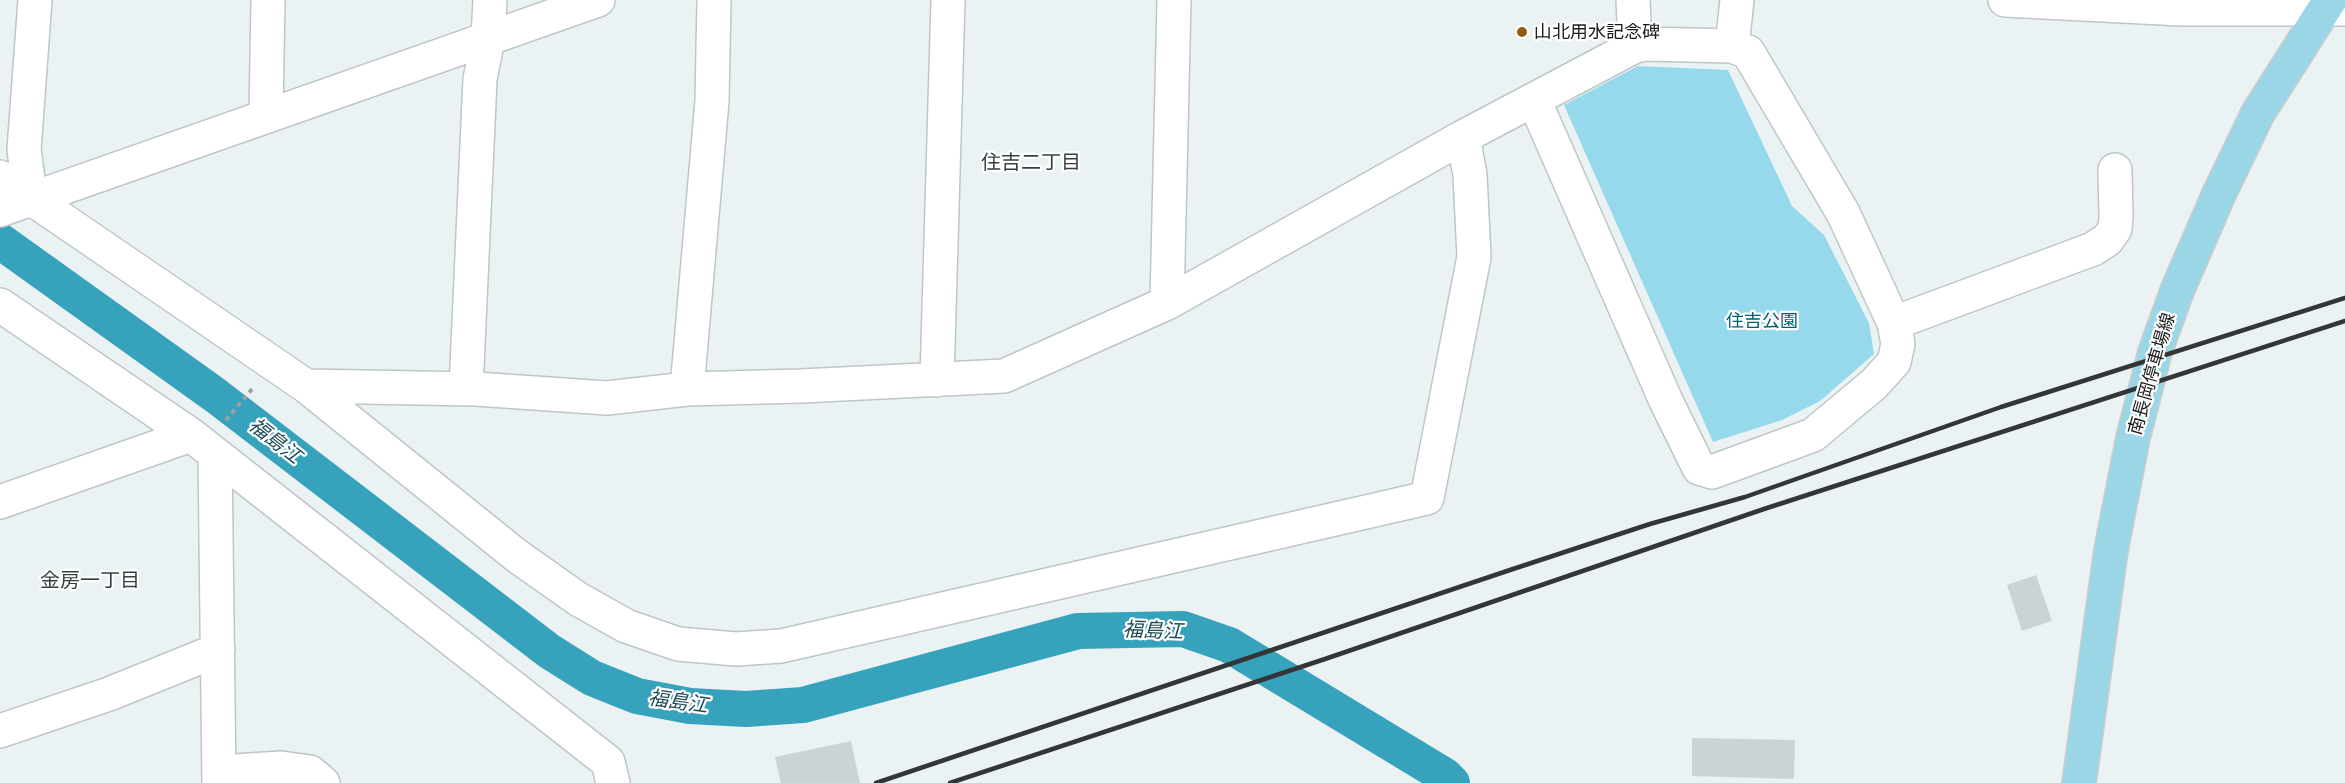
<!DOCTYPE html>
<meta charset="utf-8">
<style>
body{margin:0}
canvas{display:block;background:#ebf2f4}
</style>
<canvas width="2345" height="783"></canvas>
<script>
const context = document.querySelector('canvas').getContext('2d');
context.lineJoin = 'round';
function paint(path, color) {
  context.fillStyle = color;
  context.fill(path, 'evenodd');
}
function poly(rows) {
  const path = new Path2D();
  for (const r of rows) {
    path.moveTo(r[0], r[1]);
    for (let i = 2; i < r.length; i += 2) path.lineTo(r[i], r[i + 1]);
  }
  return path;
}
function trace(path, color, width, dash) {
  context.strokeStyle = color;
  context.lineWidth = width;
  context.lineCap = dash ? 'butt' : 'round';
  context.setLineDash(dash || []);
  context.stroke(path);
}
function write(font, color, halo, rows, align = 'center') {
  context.font = font + ' "Public Sans","Noto Sans JP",sans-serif';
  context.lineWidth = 4.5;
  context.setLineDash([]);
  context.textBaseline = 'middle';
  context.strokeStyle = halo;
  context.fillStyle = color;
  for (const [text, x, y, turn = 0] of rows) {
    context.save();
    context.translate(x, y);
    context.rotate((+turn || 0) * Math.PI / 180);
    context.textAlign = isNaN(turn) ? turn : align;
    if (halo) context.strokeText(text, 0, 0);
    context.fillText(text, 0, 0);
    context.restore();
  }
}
paint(poly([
 [1638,66,1728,70,1792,206,1824,235,1869,323,1874,354,1820,401,1782,420,1713,442,1564,105]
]), '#97d9ec');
trace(poly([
 [0,241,215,395,549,651,592,678,637,696,690,706,746,709,803,705,1078,631,1183,629,1229,645,1445,776,1452,783]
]), '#36a2bc', 36);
paint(poly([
 [2036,575,2052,621,2022,631,2007,585],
 [1692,738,1795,740,1794,779,1692,776],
 [851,741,860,783,781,783,775,757]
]), '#ccd3d5');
const minor = poly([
 [1633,0,1635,46],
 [2005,0,2181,9,2345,9],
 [1732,46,1737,0],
 [266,115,268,0],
 [0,177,306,386,517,556,578,599,626,626,678,644,736,649,781,646,1427,498,1474,257,1470,175,1463,137],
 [31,201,24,150,35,0],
 [0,210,598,0],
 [1167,303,1174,0],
 [0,305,191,435,608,762,613,783],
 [1894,323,2093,249,2107,240,2115,229,2116,217,2115,170],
 [937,380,948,0],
 [306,386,476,389,607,398,687,389,801,386,1004,376,1167,303,1463,137,1635,46,1645,44,1732,46,1748,52,1843,213,1894,323,1898,344,1894,362,1874,384,1813,435,1712,472,1699,468,1666,401,1534,100],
 [466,389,480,79,488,39,490,0],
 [687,389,712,101,714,0],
 [215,454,219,783],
 [0,502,191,435],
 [0,731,109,694,218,650],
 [219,772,281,768,310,772,323,783]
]);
const major = poly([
 [2079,783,2111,550,2133,438,2155,352,2177,291,2219,194,2258,113,2330,0]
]);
trace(minor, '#bfc6c8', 36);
trace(major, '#cccdcd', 36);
trace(poly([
 [226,420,252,389]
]), '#9da2a3', 4, [4.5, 4.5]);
trace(minor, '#fff', 33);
trace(major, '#9ad6e6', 33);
trace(poly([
 [876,783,1510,570,1650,524,1745,497,2001,407,2345,298],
 [950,783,1325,659,1764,509,2345,321]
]), '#333536', 4.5);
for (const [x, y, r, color] of [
 [1522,32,6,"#935c14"]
]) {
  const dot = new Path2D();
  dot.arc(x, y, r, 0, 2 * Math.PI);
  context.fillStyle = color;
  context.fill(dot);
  trace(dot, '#fff', 2);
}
write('18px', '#191b1c', '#fff', [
 ["山北用水記念碑",1534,32]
], 'left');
write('18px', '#025f71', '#fff', [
 ["住吉公園",1762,321]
]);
write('18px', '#191b1c', '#fff', [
 ["南長岡停車場線",2152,374,-74]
]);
write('20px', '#393f41', '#fff', [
 ["住吉二丁目",1031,163],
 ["金房一丁目",90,581]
]);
write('italic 20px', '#1e4b57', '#fff', [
 ["福島江",275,441,38],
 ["福島江",1153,631,2],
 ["福島江",678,702,8]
]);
</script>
